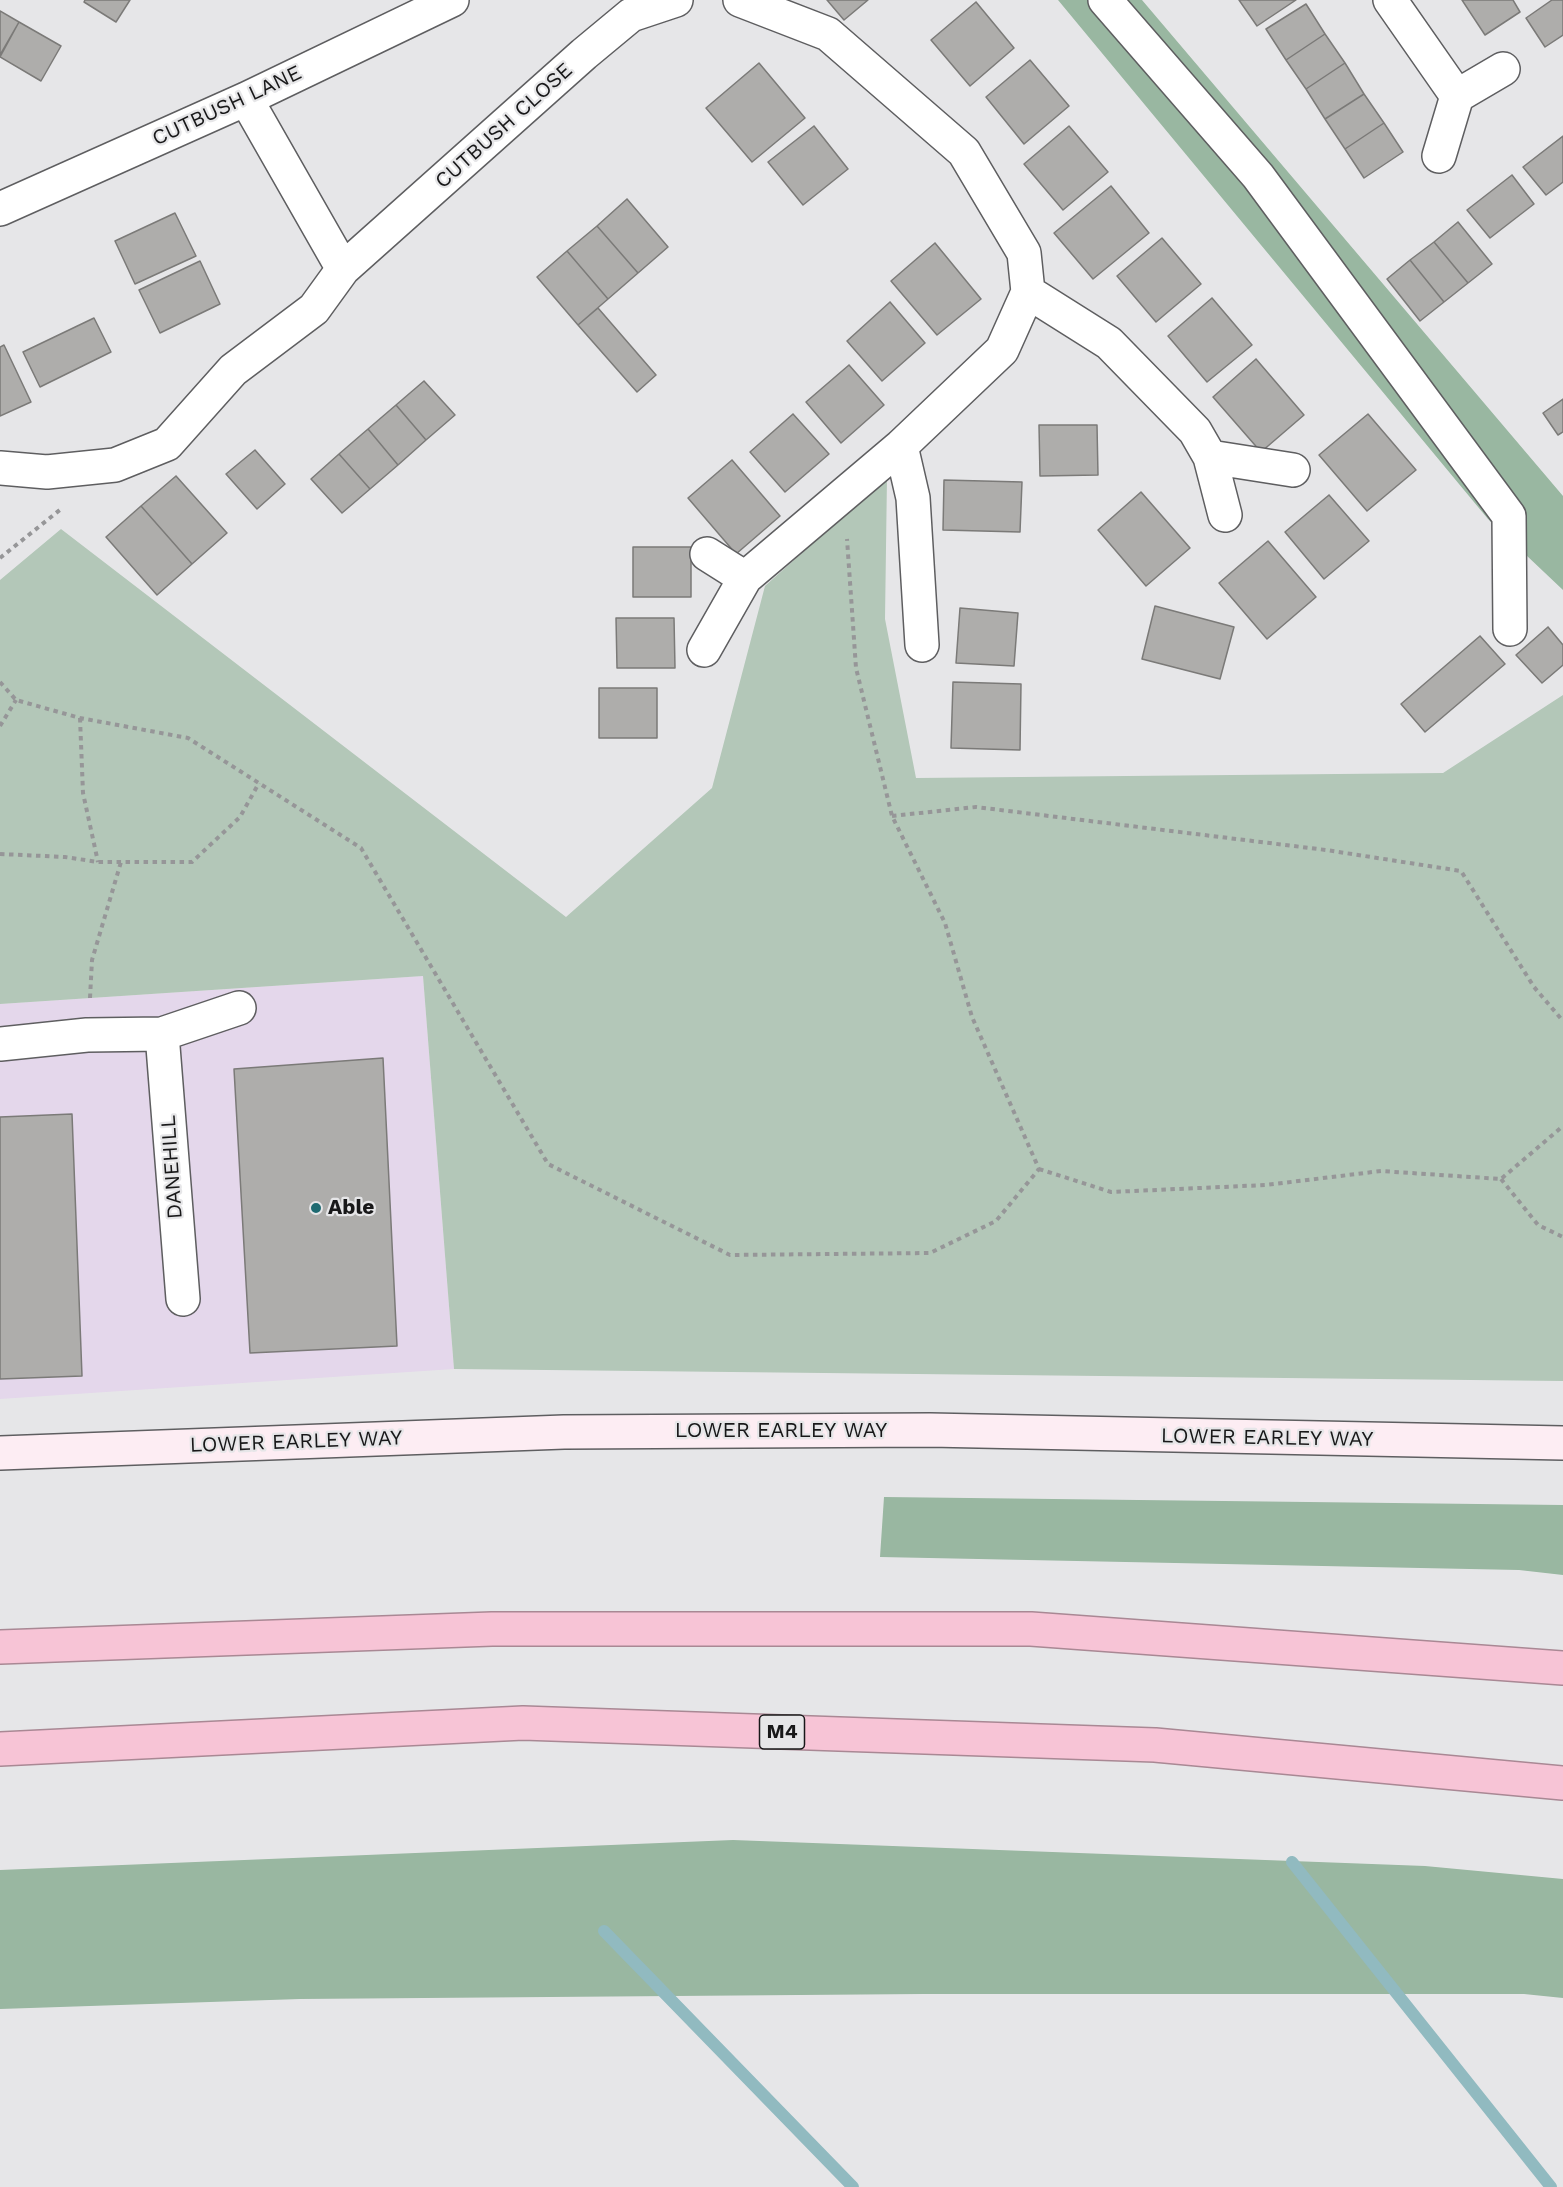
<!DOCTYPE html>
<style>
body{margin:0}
canvas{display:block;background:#e6e6e8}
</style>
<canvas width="1563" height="2187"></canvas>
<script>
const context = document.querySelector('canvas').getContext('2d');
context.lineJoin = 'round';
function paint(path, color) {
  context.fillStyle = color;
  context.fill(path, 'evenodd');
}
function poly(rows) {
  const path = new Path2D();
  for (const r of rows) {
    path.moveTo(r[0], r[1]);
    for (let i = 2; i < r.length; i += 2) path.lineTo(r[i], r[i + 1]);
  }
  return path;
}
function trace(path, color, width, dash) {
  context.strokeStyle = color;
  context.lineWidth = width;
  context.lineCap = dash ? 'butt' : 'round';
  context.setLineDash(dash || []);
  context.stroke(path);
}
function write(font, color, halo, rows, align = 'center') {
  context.font = font + ' "Work Sans",sans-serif';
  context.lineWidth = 4.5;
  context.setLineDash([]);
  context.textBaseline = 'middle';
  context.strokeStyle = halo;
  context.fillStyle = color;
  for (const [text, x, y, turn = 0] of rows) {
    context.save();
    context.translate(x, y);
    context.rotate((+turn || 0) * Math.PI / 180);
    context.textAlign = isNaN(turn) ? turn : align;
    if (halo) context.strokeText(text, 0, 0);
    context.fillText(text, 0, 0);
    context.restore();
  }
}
paint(poly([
 [423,976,454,1369,0,1399,0,1004]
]), '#e4d7eb');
paint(poly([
 [887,477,885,619,916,778,1443,773,1563,695,1563,1381,454,1369,423,976,0,1004,0,580,61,529,566,917,712,788,765,586]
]), '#b3c7b8');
paint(poly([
 [1058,0,1142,0,1563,496,1563,590,1488,519],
 [884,1497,1563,1505,1563,1575,1519,1570,880,1557],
 [733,1840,1425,1866,1563,1879,1563,1998,1524,1994,923,1994,300,1999,0,2009,0,1870]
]), '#99b7a1');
trace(poly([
 [1292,1862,1551,2187],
 [604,1931,853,2187]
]), '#91bac0', 12);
const building = poly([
 [85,0,130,0,116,22,84,2,85,0],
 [827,0,868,0,844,20,827,0],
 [1239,0,1296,0,1257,26,1239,0],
 [1462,0,1513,0,1520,12,1485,35,1462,0],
 [1552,0,1563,0,1563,35,1545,47,1526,18,1552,0],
 [976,2,1014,48,970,86,931,40,976,2],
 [1306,4,1325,34,1286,60,1266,29,1306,4],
 [0,11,19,22,0,55,0,11],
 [19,22,61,46,41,81,0,57,19,22],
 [1325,34,1345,63,1306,89,1286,60,1325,34],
 [1030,60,1069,106,1024,144,986,97,1030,60],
 [759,63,805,118,752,162,706,108,759,63],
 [1345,63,1364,94,1325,119,1306,89,1345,63],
 [1364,94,1384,123,1345,149,1325,119,1364,94],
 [1384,123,1403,152,1364,178,1345,149,1384,123],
 [814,126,848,169,803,205,768,162,814,126],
 [1069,126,1108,172,1063,210,1024,164,1069,126],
 [1563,136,1563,182,1546,195,1523,167,1563,136],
 [1512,175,1534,204,1490,238,1467,210,1512,175],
 [1111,186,1149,233,1093,279,1054,233,1111,186],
 [627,199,668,247,638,273,597,226,627,199],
 [175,213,196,256,135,284,115,241,175,213],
 [1458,222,1492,264,1468,283,1434,242,1458,222],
 [597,226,638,273,608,299,567,251,597,226],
 [1162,238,1201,284,1156,322,1117,276,1162,238],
 [1434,242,1468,283,1444,302,1410,260,1434,242],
 [935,243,981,299,937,335,891,281,935,243],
 [567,251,608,299,578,325,537,277,567,251],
 [1410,260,1444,302,1420,321,1387,279,1410,260],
 [200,261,220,304,160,333,139,290,200,261],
 [1212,298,1252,345,1207,382,1168,336,1212,298],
 [890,302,925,343,882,381,847,341,890,302],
 [598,308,656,375,637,392,578,325,598,308],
 [94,318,111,352,40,387,23,352,94,318],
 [4,345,31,402,0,416,0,347,4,345],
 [1256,359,1304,415,1261,452,1213,397,1256,359],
 [849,365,884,405,841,443,806,402,849,365],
 [424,381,455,415,426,440,396,405,424,381],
 [1563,399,1563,432,1558,435,1543,413,1563,399],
 [396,405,426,440,398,465,368,429,396,405],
 [793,414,829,454,785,492,750,452,793,414],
 [1368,414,1416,470,1367,511,1319,455,1368,414],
 [1039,425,1097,425,1098,475,1040,476,1039,425],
 [368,429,398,465,370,489,339,454,368,429],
 [255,450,285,484,257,509,226,474,255,450],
 [339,454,370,489,342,513,311,479,339,454],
 [732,460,780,516,736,554,688,498,732,460],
 [176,476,227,533,192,564,141,506,176,476],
 [944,480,1022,482,1020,532,943,530,944,480],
 [1141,492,1190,548,1146,586,1098,530,1141,492],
 [1329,495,1369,541,1324,579,1285,532,1329,495],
 [141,506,192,564,157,595,106,537,141,506],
 [1268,541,1316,597,1267,639,1219,583,1268,541],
 [633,547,691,547,691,597,633,597,633,547],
 [1155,606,1234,627,1220,679,1142,659,1155,606],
 [960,608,1018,613,1014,666,956,663,960,608],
 [616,618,674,618,675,668,617,668,616,618],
 [1548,627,1563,645,1563,665,1542,683,1516,655,1548,627],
 [1480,636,1505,664,1425,732,1401,704,1480,636],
 [953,682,1021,684,1020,750,951,748,953,682],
 [599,688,657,688,657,738,599,738,599,688],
 [383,1058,397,1346,250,1353,234,1069,383,1058],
 [72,1114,82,1376,0,1379,0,1117,72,1114]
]);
paint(building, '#aeadab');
trace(building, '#7b7a78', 1.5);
const street = poly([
 [1105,0,1258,176,1509,516,1510,629],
 [1390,0,1457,96,1503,69],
 [246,99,343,269],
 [1439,156,1457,96],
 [0,209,246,99,452,0],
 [1028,292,1109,343,1195,431,1210,457,1293,470],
 [901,446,913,498,922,645],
 [1210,457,1225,515],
 [0,468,47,472,115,465,167,444,233,370,314,309,343,269,584,54,631,15,676,0],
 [707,554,745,578,901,446,1002,350,1028,292,1024,253,964,152,828,34,740,0],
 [704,650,745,578],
 [162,1034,183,1299],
 [0,1044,87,1035,162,1034,239,1008]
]);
const secondary = poly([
 [0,1453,564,1432,930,1430,1563,1443]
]);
const highway = poly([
 [0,1647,492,1629,1031,1629,1563,1668],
 [0,1749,523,1723,1155,1745,1563,1783]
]);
trace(street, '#5e5e60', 36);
trace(secondary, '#5e5e60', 36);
trace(highway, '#a98894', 36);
trace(poly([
 [0,558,61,509],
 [0,682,16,700,80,718,188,738,361,848,548,1164,730,1255,930,1253,996,1221,1039,1169,972,1017,945,923,892,816,856,668,847,539],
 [80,718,83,793,98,862],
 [0,726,16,700],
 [892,816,976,807,1326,850,1461,871,1534,987,1563,1021],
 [0,854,65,857,98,862,192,862,240,817,259,783],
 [90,998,92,960,121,862],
 [1039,1169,1111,1192,1266,1185,1381,1171,1501,1179,1563,1126],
 [1501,1179,1538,1225,1563,1237]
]), '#969698', 4, [4.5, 4.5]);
trace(street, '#fff', 33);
trace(secondary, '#fdedf3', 33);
trace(highway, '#f7c4d6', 33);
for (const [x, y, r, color] of [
 [316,1208,6,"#1e6a71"]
]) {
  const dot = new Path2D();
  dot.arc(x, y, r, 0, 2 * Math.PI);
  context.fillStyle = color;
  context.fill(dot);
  trace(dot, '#e6e6e8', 2);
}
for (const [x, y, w] of [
 [782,1732,45]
]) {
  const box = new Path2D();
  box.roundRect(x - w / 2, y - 17, w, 34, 4.5);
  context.fillStyle = '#e6e6e8';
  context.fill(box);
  trace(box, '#181819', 1.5);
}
write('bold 20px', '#181819', null, [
 ["M4",782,1732]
]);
write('21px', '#181819', '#e6e6e8', [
 ["CUTBUSH LANE",227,106,-25],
 ["CUTBUSH CLOSE",504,126,-42],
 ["DANEHILL",172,1167,-94],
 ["LOWER EARLEY WAY",781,1431],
 ["LOWER EARLEY WAY",1267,1438,1],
 ["LOWER EARLEY WAY",296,1442,-2]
]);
write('bold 21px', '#181819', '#e6e6e8', [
 ["Able",328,1208]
], 'left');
</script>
